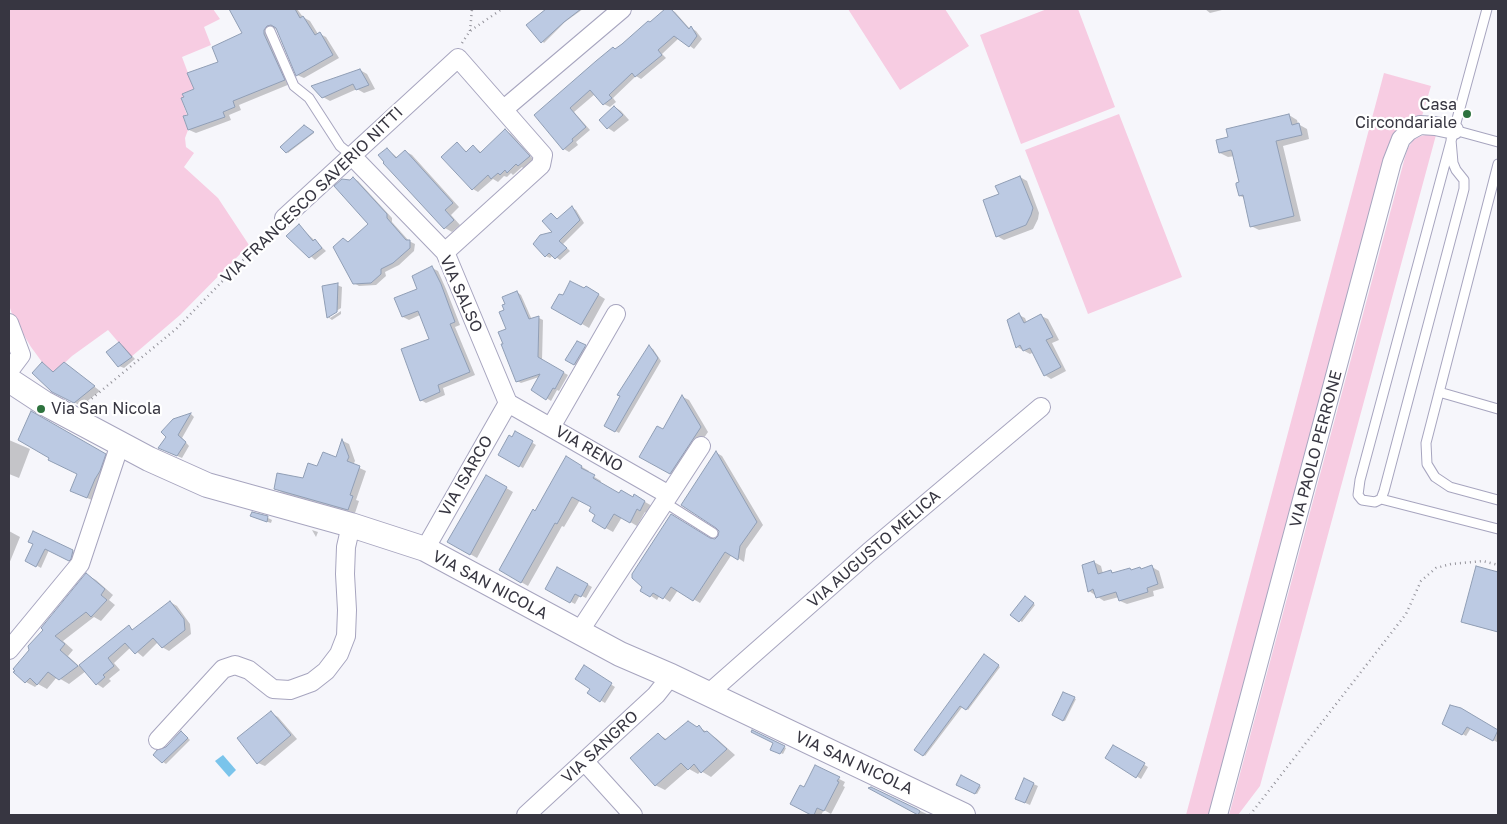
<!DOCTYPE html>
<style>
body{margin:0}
#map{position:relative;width:1507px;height:824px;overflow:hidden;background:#f6f6fb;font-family:"Golos Text",sans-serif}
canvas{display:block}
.frame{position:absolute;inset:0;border:10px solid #373641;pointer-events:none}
</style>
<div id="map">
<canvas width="1507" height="824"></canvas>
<div class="frame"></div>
</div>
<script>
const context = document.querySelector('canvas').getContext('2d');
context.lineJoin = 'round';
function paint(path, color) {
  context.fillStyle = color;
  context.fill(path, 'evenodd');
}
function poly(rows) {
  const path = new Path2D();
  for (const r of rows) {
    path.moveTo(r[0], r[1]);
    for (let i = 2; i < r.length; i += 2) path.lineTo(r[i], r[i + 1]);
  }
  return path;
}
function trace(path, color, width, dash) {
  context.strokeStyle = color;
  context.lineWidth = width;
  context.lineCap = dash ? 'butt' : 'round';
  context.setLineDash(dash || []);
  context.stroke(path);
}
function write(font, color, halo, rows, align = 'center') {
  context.font = font + ' "Golos Text",sans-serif';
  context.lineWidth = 4.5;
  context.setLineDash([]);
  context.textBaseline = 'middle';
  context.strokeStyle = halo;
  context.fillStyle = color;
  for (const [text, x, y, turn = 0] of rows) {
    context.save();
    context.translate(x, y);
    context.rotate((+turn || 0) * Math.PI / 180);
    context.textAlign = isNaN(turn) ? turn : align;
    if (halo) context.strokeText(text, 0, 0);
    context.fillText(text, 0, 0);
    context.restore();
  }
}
paint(poly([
 [9,9,213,9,220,19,204,27,211,45,182,57,194,89,183,94,184,97,181,98,187,115,183,117,188,130,185,138,186,147,194,153,184,167,218,198,249,245,180,315,131,357,108,330,72,356,54,373,42,362,31,347,13,317,9,305],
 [848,9,945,9,969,46,900,90],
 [1047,9,1078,9,1115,107,1021,144,980,35],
 [1384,73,1431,86,1422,116,1409,121,1399,129,1211,815,1186,815],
 [1119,114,1182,277,1088,314,1025,150],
 [1430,134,1436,135,1260,786,1238,815,1229,815,1405,157,1408,148,1413,140,1421,136]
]), '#f7cce2');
paint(poly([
 [223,755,236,770,229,777,215,761]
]), '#7ac4eb');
paint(poly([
 [235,9,297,9,303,17,310,21,318,34,320,34,326,37,339,58,304,78,297,75,277,28,274,29,270,34,290,84,239,105,241,110,229,115,231,120,196,133,189,130,185,117,189,116,196,90,244,33,232,11],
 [546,9,583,9,565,22,544,43,528,25],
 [670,9,675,12,690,29,691,28,696,31,702,39,694,49,679,38,662,54,666,58,641,79,636,76,613,98,616,102,610,107,604,104,595,94,574,112,590,130,576,142,578,145,569,152,564,149,536,116,616,50],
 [1205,9,1222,9,1222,10,1210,13],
 [360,70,367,74,375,89,364,93,357,89,330,101,323,97],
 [615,107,621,111,629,120,614,132,608,128],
 [1289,115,1297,120,1298,124,1307,129,1309,139,1283,146,1301,221,1259,230,1251,226,1245,198,1240,196,1241,183,1235,156,1228,157,1220,153],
 [304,126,314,133,288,153,287,152],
 [506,131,511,134,534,160,524,169,522,167,513,175,511,173,507,177,504,176,498,182,493,179,478,192,473,189,457,144,467,152,473,146,482,153],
 [387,149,398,158,405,151,412,155,459,207,451,215,460,225,452,232,445,228,385,163],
 [1020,177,1027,181,1039,213,1038,219,1033,229,1004,240,997,236,1000,195],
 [354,179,358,181,392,218,392,222,409,241,415,244,414,251,399,265,385,272,386,276,376,285,359,286,354,283,348,242,370,224,351,181],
 [572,208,576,210,584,223,563,244,570,251,560,260,553,255,550,258,546,256,554,233,551,214,558,220],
 [299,226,326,251,315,260,288,236],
 [432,268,438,271,446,289,460,325,455,327,475,375,443,388,445,395,426,403,421,400,430,340,420,315,409,320,403,317],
 [337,285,342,287,341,308,330,315,330,318,341,311,341,314,332,320,328,317],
 [586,287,605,299,589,328,553,307,584,290],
 [517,292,521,295,532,320,539,318,543,320,542,361,568,375,559,391,557,390,551,401,533,389,539,377,521,383,517,381,504,344,507,330,506,311],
 [1019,315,1025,318,1027,323,1041,316,1048,319,1059,340,1052,343,1066,371,1051,379,1045,375,1034,352,1030,354,1017,347],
 [577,342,589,349,579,367,567,360],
 [119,344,123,346,135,359,124,368,119,366],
 [649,347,653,349,661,361,619,433,605,425],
 [42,363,55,373,71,368,100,391,81,406,53,391],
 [683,397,689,400,708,432,677,477,641,456,663,431],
 [32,413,114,460,96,502,72,491,78,474,51,457],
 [191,414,194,417,182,438,189,446,182,458,164,450,173,420],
 [516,433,536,445,523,468,500,455],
 [9,440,30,449,19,478,9,474],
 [343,441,349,444,355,461,353,465,366,471,356,500,359,501,355,513,283,493,276,489,304,479,318,468,337,459],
 [717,453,722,456,763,525,746,549,744,562,732,554,700,603,678,590,670,602,660,595,657,600,642,590,719,538,721,533],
 [567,458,589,471,588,473,601,481,600,484,619,495,634,498,635,496,652,506,648,514,645,512,637,526,622,517,613,532,593,521,597,514,592,507,580,500,564,527,562,526,528,586,500,570],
 [486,476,513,492,477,558,449,542],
 [253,513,268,518,272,520,271,523,256,518,252,516],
 [312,530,318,532,316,537],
 [9,531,20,537,9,564],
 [33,533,77,553,73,562,49,550,41,568,27,560,35,544],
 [1094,562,1101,566,1103,574,1110,571,1115,574,1130,569,1133,571,1140,568,1143,570,1152,567,1159,571,1164,588,1153,591,1154,596,1127,604,1120,601,1119,597,1104,601,1089,591],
 [558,568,592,587,586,598,580,595,575,604,546,589],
 [1477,568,1498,573,1498,632,1464,623],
 [87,575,96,580,113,595,109,600,115,605,101,621,94,617,63,641,73,650,68,656,79,666,129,627,134,630,170,602,177,606,190,624,191,634,169,651,162,647,158,642,143,657,131,647,114,663,120,670,109,679,111,681,103,688,97,684,86,671,69,684,57,677,47,689,38,684,35,687,26,682,15,672,45,630],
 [1025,597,1035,605,1022,622,1012,615],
 [985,656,1000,667,968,710,963,706,925,756,924,755,916,750],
 [584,667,615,687,605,703,589,693,592,689],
 [1064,694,1076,699,1065,721,1054,715],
 [1451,706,1498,731,1497,742,1471,728,1466,736,1443,723],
 [271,713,278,717,297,739,265,766,258,763],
 [699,727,716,738,735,755,711,777,701,771,698,774,689,769,665,790,655,785,658,734,668,740],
 [184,734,190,740,166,764,163,762,167,748],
 [760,735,786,748,783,754,774,750,774,742],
 [1113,746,1148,767,1141,779,1107,757],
 [816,767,845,782,843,786,845,787,831,814,824,810,821,815,814,815,795,806],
 [962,776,981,787,977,794,957,784],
 [1025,780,1038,786,1030,805,1021,801],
 [871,788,929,815,920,815]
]), '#0003');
const building = poly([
 [229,9,295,9,300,18,303,16,315,35,320,32,333,55,296,76,276,28,271,25,267,26,264,30,264,34,285,80,233,101,235,107,223,112,225,117,188,130,183,116,188,115,181,98,184,97,182,94,194,89,187,73,218,62,212,47,242,33,229,9],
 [546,9,581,9,564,22,541,43,526,25,546,9],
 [665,9,671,9,689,29,691,26,697,36,689,47,674,36,658,50,662,55,635,77,632,73,609,95,612,98,603,105,590,90,570,108,586,127,572,139,573,141,563,150,534,115,596,61,613,47,615,49,622,44,648,21,650,22,665,9],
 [360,69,369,85,356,90,353,84,322,98,311,86,360,69],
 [614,106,623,115,607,129,599,120,614,106],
 [1289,114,1292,125,1299,123,1302,135,1276,141,1294,216,1250,227,1243,195,1239,196,1236,185,1236,183,1239,182,1232,152,1231,150,1219,153,1216,140,1228,137,1226,129,1289,114],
 [304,125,314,132,286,153,280,147,304,125],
 [505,129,530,156,518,166,516,164,507,173,505,170,500,175,498,173,491,179,488,175,472,190,441,157,457,142,466,152,473,145,480,153,505,129],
 [387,148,396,158,405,150,453,203,445,210,454,220,444,229,383,163,384,162,378,155,387,148],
 [1020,176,1033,208,1031,215,1026,225,996,237,983,200,999,194,995,186,1020,176],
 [353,177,387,214,387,218,406,240,410,240,410,248,393,263,381,269,381,274,371,283,353,284,333,247,343,238,348,242,368,224,334,186,342,179,350,180,353,177],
 [572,206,580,220,559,241,567,248,555,259,549,253,545,257,533,244,540,235,552,232,542,221,551,213,557,219,572,206],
 [299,224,313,241,315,239,322,248,309,258,286,236,299,224],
 [432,266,441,284,455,322,450,324,470,372,438,385,440,392,420,401,401,349,429,339,418,311,402,317,394,298,417,289,412,276,432,266],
 [570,281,584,288,586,286,599,294,581,325,551,308,559,294,563,295,570,281],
 [338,283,337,312,327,318,322,286,338,283],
 [517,291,529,319,539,316,538,357,564,372,555,389,553,388,546,400,531,390,540,374,516,382,501,344,503,344,498,332,506,329,499,312,504,310,502,305,505,304,502,297,517,291],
 [1019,313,1024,323,1041,314,1053,337,1046,340,1061,367,1044,376,1030,348,1023,351,1020,345,1016,348,1007,320,1019,313],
 [577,341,586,345,574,365,565,360,577,341],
 [119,342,132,357,118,367,106,352,119,342],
 [649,345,658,358,615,432,604,426,620,396,617,395,649,345],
 [42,362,53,372,64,362,95,386,74,403,52,392,32,373,42,362],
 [682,395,701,427,670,474,639,457,657,426,663,429,682,395],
 [31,411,106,454,100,471,95,479,87,498,70,491,77,474,48,460,49,458,18,440,31,411],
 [191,413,178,435,186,442,177,456,158,448,166,437,161,432,173,419,191,413],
 [515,431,533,441,519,467,498,455,509,435,512,437,515,431],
 [342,439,349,457,347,461,360,466,350,495,353,496,348,510,274,489,277,473,303,478,308,463,317,466,323,452,336,457,342,439],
 [716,451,757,522,740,546,738,560,725,552,693,601,671,587,663,599,653,593,650,597,640,591,642,587,632,578,632,574,671,514,710,538,715,539,718,536,719,531,716,528,681,505,716,451],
 [566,456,582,466,581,468,595,475,593,478,619,493,621,490,633,497,634,494,645,501,640,511,637,509,630,523,614,514,605,529,592,521,595,515,589,511,591,507,572,497,557,524,555,523,521,583,499,570,533,509,535,511,566,456],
 [486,475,507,487,470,555,447,542,486,475],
 [252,512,268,516,267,522,250,516,252,512],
 [33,531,73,550,71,559,69,561,45,549,36,567,25,561,33,544,28,542,33,531],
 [1094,561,1098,574,1111,570,1112,573,1130,568,1131,570,1140,567,1141,569,1152,565,1158,584,1147,588,1148,592,1119,601,1116,592,1096,598,1093,589,1088,592,1082,565,1094,561],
 [1476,566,1498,572,1498,632,1461,622,1476,566],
 [557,567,588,584,581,597,575,594,570,603,545,589,557,567],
 [86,573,105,589,101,595,107,600,91,617,86,612,55,636,65,644,60,650,78,666,59,680,48,672,37,685,30,678,25,683,13,672,15,671,13,669,29,650,28,646,43,630,41,628,86,573],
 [1025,596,1034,603,1019,622,1010,615,1025,596],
 [170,601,184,619,185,630,162,648,153,638,135,654,125,643,108,658,114,666,103,675,105,677,96,685,79,665,129,625,132,630,170,601],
 [984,654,999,665,966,710,960,706,923,756,914,750,984,654],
 [584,665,612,683,600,702,587,693,590,689,575,679,584,665],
 [1063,692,1075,697,1063,721,1052,715,1063,692],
 [1450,705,1461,708,1498,730,1493,741,1467,727,1462,735,1442,724,1450,705],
 [271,711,291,735,257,764,237,738,271,711],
 [688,721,697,727,699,725,704,732,707,731,727,749,701,773,694,764,688,770,681,763,655,786,630,758,658,733,665,740,688,721],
 [752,730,785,746,780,754,770,750,773,743,751,732,752,730],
 [181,731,188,738,162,763,153,755,157,750,166,747,181,731],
 [1113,745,1145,763,1136,778,1105,758,1113,745],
 [815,765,840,777,837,781,839,782,824,811,817,808,814,815,811,815,790,804,800,785,804,787,815,765],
 [961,775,980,785,975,794,956,785,961,775],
 [1024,778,1034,783,1025,803,1015,799,1024,778],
 [871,787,917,809,920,811,918,815,868,788,871,787]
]);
paint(building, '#bccae3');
trace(building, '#909eb5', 1);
const lane = poly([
 [270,31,294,86,309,98,340,146,351,155],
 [1454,130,1498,142],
 [1451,140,1453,163,1456,170,1464,180,1464,189,1384,491,1381,499,1375,502,1362,500,1358,495,1360,480,1454,130,1487,9],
 [1498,164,1426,443,1427,464,1435,477,1450,487,1498,500],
 [1439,392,1498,409],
 [1381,499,1498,529],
 [664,502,713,533]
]);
const street = poly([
 [504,109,622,9],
 [351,155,445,252,508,403],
 [284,218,458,58,543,155,541,165,445,252],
 [9,323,21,355,9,371],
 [508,403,669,495,579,632],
 [551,427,616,314],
 [669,495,701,446],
 [425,549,508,403],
 [9,650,80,564,120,444],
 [708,694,869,552,1041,407],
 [158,740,223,669,235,665,249,670,273,689,290,690,312,682,326,671,339,654,346,636,347,610,345,574,346,547,351,525],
 [585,762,633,815],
 [526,815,656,695,671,676],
 [1218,815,1392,162,1401,139,1409,131,1420,125,1435,126,1454,130]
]);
const secondary = poly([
 [9,380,44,403,149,459,207,485,351,525,425,549,620,654,671,676,963,815]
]);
trace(lane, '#a7a5bf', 11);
trace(street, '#a7a5bf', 20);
trace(secondary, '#a7a5bf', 26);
trace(poly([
 [470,31,472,9],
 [462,43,470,31,502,9],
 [84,405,176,329,274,228],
 [1250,815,1406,614,1421,581,1436,568,1451,564,1483,561,1498,565]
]), '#94939b', 2.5, [1, 4]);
trace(lane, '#fff', 9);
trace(street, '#fff', 18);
trace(secondary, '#fff', 24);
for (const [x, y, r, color] of [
 [1467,114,5,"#2e733e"],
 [41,409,5,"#2e733e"]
]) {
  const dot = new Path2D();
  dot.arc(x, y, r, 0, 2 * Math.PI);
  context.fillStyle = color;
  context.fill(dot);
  trace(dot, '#fff', 2);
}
write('16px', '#373641', '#fff', [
 ["Casa",1457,105],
 ["Circondariale",1457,123],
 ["Via San Nicola",51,409,"left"]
], 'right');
write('16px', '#373641', '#fff', [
 ["VIA FRANCESCO SAVERIO NITTI",312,195,-44],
 ["VIA SALSO",461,294,66],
 ["VIA RENO",589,449,30],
 ["VIA PAOLO PERRONE",1316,449,-75],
 ["VIA ISARCO",466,476,-60],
 ["VIA AUGUSTO MELICA",874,549,-41],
 ["VIA SAN NICOLA",490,585,28],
 ["VIA SANGRO",600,747,-43],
 ["VIA SAN NICOLA",854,763,25]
]);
</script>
